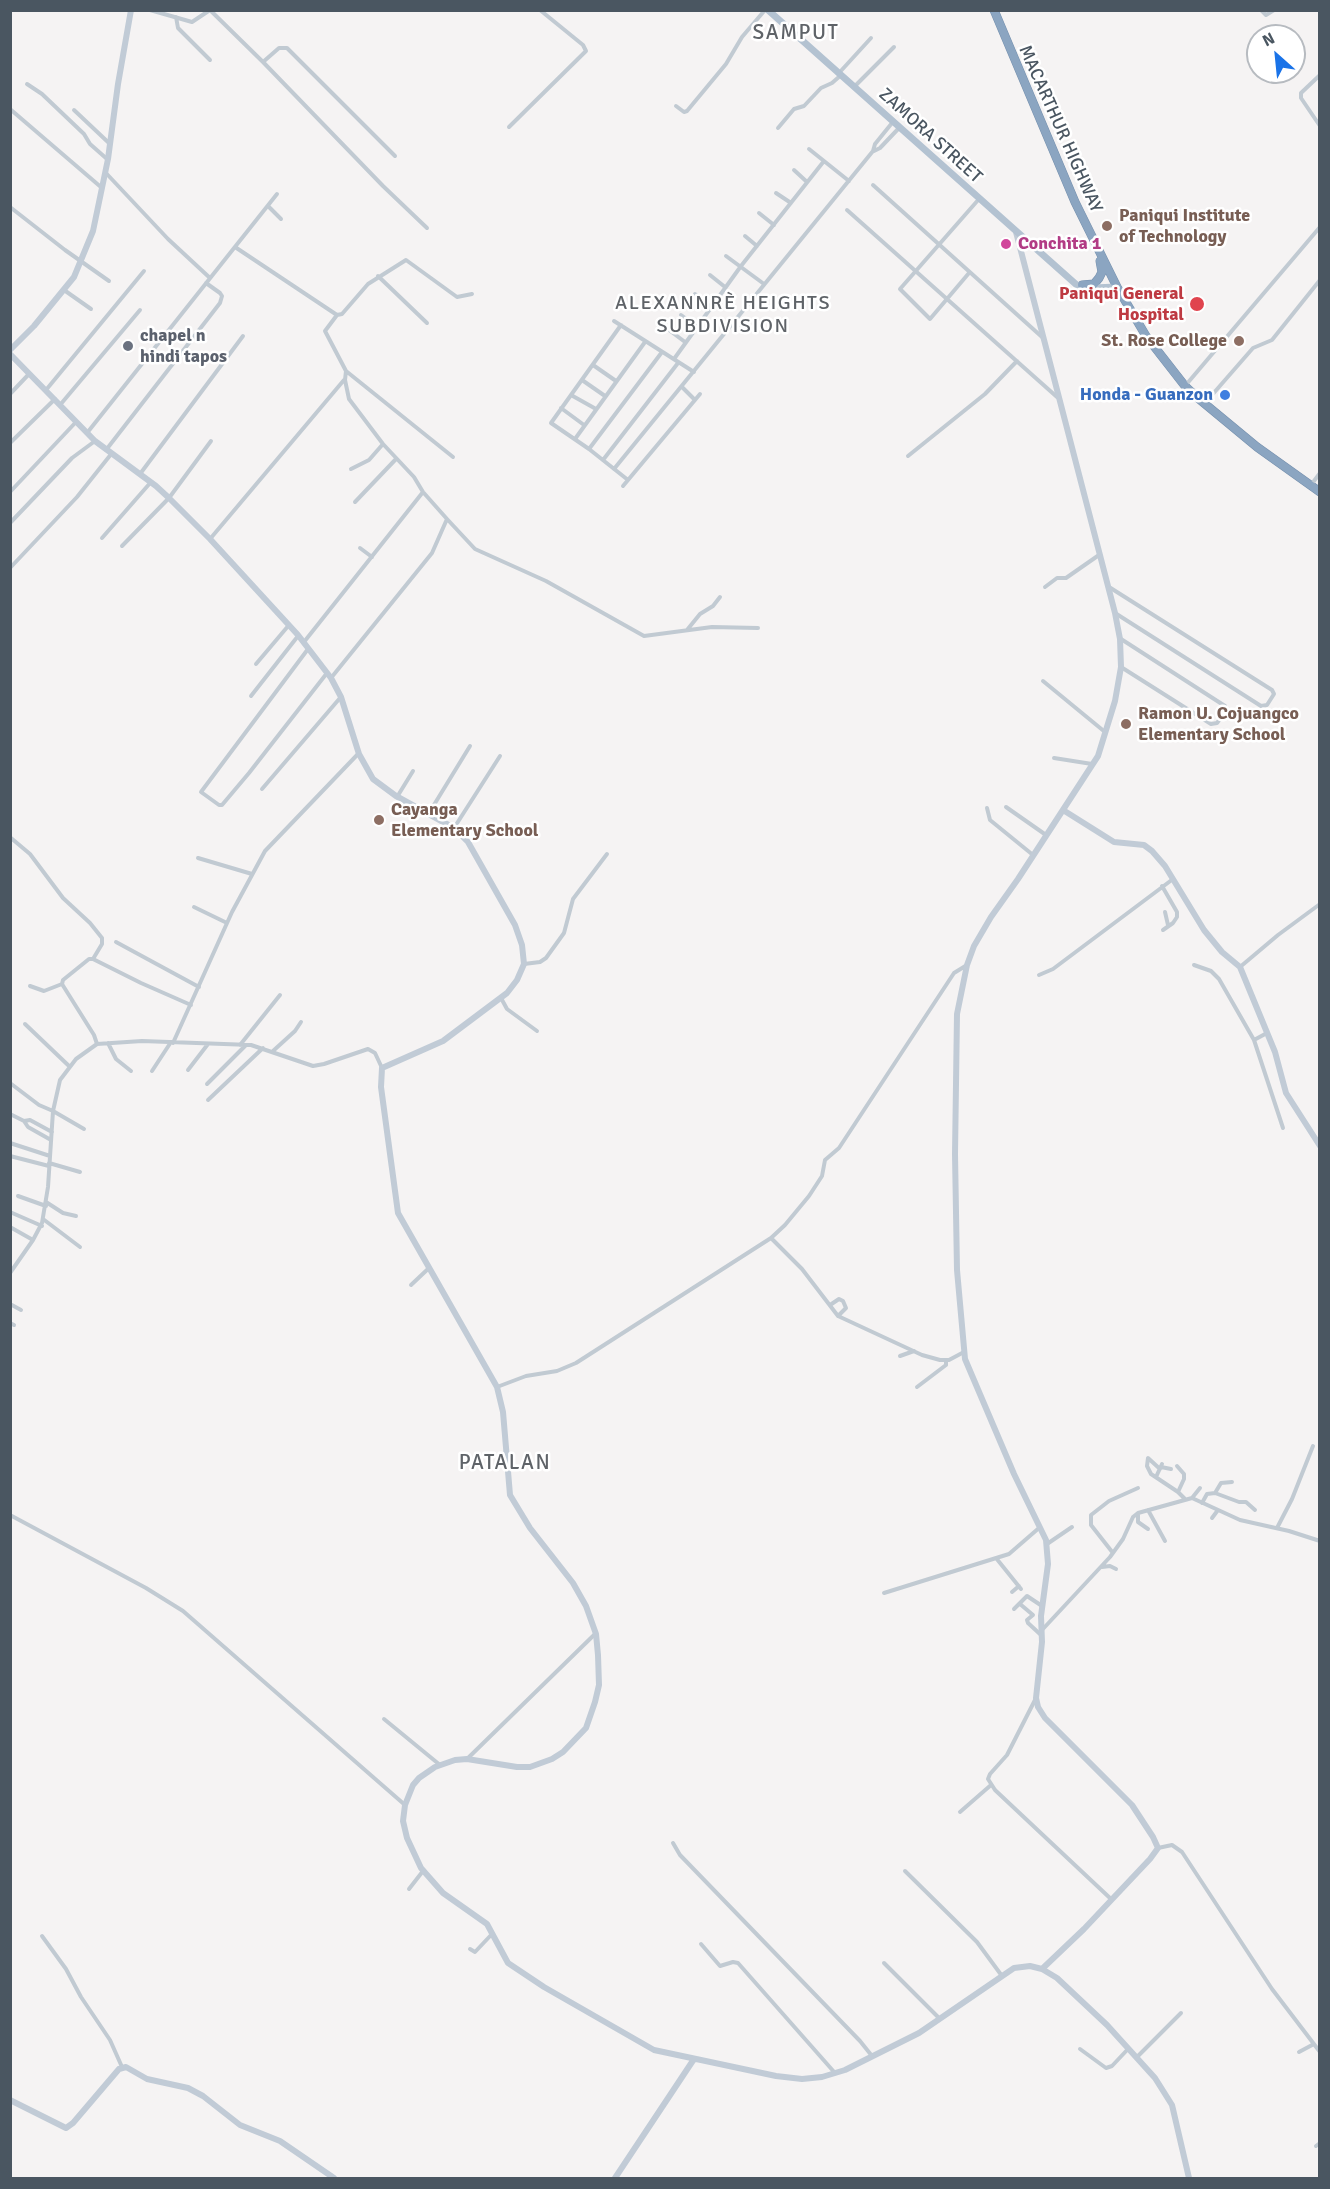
<!DOCTYPE html>
<meta charset="utf-8">
<style>
body{margin:0}
#map{position:relative;width:1330px;height:2189px;overflow:hidden;background:#f5f3f3;font-family:Signika,sans-serif}
canvas{display:block}
.frame{position:absolute;inset:0;border:12px solid #4a5661;pointer-events:none}
.north{position:absolute;left:1246px;top:24px;width:60px;height:60px;box-sizing:border-box;background:#fff;border:2px solid #b7bbc0;border-radius:50%;rotate:333deg;font-size:16px;font-weight:700;line-height:24px;text-align:center;color:#4a5661}
.north::after{content:'';display:block;margin:auto;width:21px;height:27px;background:#1a73e8;clip-path:polygon(50% 0,100% 100%,50% 72%,0 100%)}
</style>
<div id="map">
<canvas width="1330" height="2189"></canvas>
<div class="frame"></div>
<div class="north">N</div>
</div>
<script>
const context = document.querySelector('canvas').getContext('2d');
context.lineJoin = 'round';
function poly(rows) {
  const path = new Path2D();
  for (const r of rows) {
    path.moveTo(r[0], r[1]);
    for (let i = 2; i < r.length; i += 2) path.lineTo(r[i], r[i + 1]);
  }
  return path;
}
function trace(path, color, width, dash) {
  context.strokeStyle = color;
  context.lineWidth = width;
  context.lineCap = dash ? 'butt' : 'round';
  context.setLineDash(dash || []);
  context.stroke(path);
}
function write(font, color, halo, rows, align = 'center') {
  context.font = font + ' Signika,sans-serif';
  context.lineWidth = 5;
  context.setLineDash([]);
  context.textBaseline = 'middle';
  context.strokeStyle = halo;
  context.fillStyle = color;
  for (const [text, x, y, turn = 0] of rows) {
    context.save();
    context.translate(x, y);
    context.rotate((+turn || 0) * Math.PI / 180);
    context.textAlign = isNaN(turn) ? turn : align;
    if (halo) context.strokeText(text, 0, 0);
    context.fillText(text, 0, 0);
    context.restore();
  }
}
const highway = poly([
 [994,10,1075,202,1117,287,1146,336,1185,386,1199,399,1257,447,1320,492],
 [1082,285,1094,284,1099,278,1102,272,1100,261]
]);
trace(highway, '#7690ad', 9);
trace(poly([
 [150,10,192,22,210,10],
 [210,10,263,62,279,48,287,48,395,156],
 [1261,10,1266,15,1274,10],
 [176,17,178,28,210,60],
 [263,62,383,186,427,228],
 [839,73,871,38],
 [1320,75,1301,93,1301,98,1320,126],
 [27,84,42,94,84,134,90,144,107,159],
 [854,87,894,47],
 [676,106,684,112,687,111,726,64,742,37,765,10],
 [10,109,102,188],
 [74,110,110,144],
 [509,127,586,51,583,45,540,10],
 [778,128,794,109,804,106,821,88,832,83,840,76],
 [809,149,849,181],
 [874,151,880,148,899,128],
 [794,170,807,182],
 [105,172,168,239,210,278],
 [873,185,1042,337],
 [776,193,791,203],
 [268,206,281,219],
 [10,207,65,250,109,281],
 [847,210,1057,397],
 [759,213,774,225],
 [745,236,757,246],
 [235,247,337,315,325,331,346,371,345,380,349,399,383,444,414,477,423,492,447,519],
 [726,256,764,284],
 [969,273,930,319,900,289,979,199],
 [710,275,725,287],
 [378,276,427,323],
 [64,290,91,309],
 [695,294,711,307],
 [337,315,342,314,368,284,406,260,457,297,472,294],
 [681,315,696,326],
 [614,321,694,372],
 [621,325,551,423,589,449,628,480],
 [669,330,685,342],
 [674,359,741,266,824,161],
 [593,365,616,381],
 [346,371,453,457],
 [582,380,605,396],
 [1185,386,1320,227],
 [682,387,695,400],
 [46,390,144,271],
 [10,394,29,374],
 [571,395,596,409],
 [1205,403,1253,348,1272,340,1320,280],
 [60,405,140,310],
 [561,408,584,425],
 [87,433,277,194],
 [575,439,645,342],
 [10,443,55,399],
 [589,449,662,352],
 [106,450,220,303,222,296,220,293,206,283],
 [908,456,985,394,1017,361],
 [603,460,678,363],
 [351,469,369,460,383,444],
 [614,469,873,151,875,144,892,123],
 [140,474,243,336],
 [1311,485,1320,473],
 [623,486,700,394],
 [10,492,76,422],
 [355,502,396,459],
 [10,523,72,458,95,441],
 [102,538,151,482],
 [210,539,344,380],
 [122,546,169,498,211,441],
 [360,548,372,557],
 [10,568,77,497,112,453],
 [1045,587,1057,578,1066,578,1099,555],
 [1109,587,1272,690,1274,694,1267,705,1261,706,1115,613],
 [687,630,700,614,713,606,720,597],
 [1121,639,1225,706,1226,711,1217,723,1211,724,1121,667],
 [304,642,423,492],
 [308,649,201,792,219,805,222,805,249,773,327,673],
 [256,664,289,625],
 [331,678,432,553,447,519,475,549,546,581,644,636,712,627,758,628],
 [1043,681,1105,732],
 [251,696,298,636],
 [1054,758,1092,764],
 [262,789,340,698],
 [397,797,413,771],
 [1006,807,1046,835],
 [987,808,990,820,1033,855],
 [429,813,470,746],
 [454,828,500,756],
 [11,838,30,854,63,898,90,923,102,938,102,944,93,959],
 [198,858,252,874],
 [1162,886,1177,912,1177,917,1173,923,1163,930],
 [194,907,227,923],
 [1165,912,1168,925],
 [116,942,199,987],
 [524,964,540,962,546,958,564,933,573,899,607,854],
 [1194,965,1211,971,1219,979,1254,1040,1283,1128],
 [1240,967,1278,935,1320,904],
 [1039,975,1053,969,1173,879],
 [30,986,44,991,62,984],
 [501,998,507,1009,537,1031],
 [25,1024,69,1066],
 [1254,1040,1267,1033],
 [108,1043,116,1059,131,1071],
 [173,1043,232,912,265,851,358,754],
 [97,1044,94,1035,62,984,63,980,89,959,93,959,141,983,191,1005],
 [240,1045,280,995],
 [273,1051,295,1031,301,1022],
 [188,1070,208,1044],
 [152,1071,171,1042],
 [10,1083,39,1105,53,1111,84,1129],
 [207,1084,246,1045],
 [208,1100,263,1048],
 [10,1114,24,1121,30,1120,52,1132],
 [24,1121,28,1127,51,1140],
 [10,1143,50,1156],
 [10,1156,49,1166],
 [49,1163,80,1172],
 [18,1196,46,1206],
 [46,1202,63,1213,76,1216],
 [10,1212,42,1226],
 [43,1219,80,1247],
 [10,1227,33,1240],
 [771,1238,785,1225,809,1196,822,1176,825,1160,839,1148,954,973,967,965],
 [10,1273,33,1240,42,1223,48,1187,53,1111,60,1080,76,1059,97,1044,142,1041,251,1045,313,1066,324,1064,368,1049,375,1053,382,1068],
 [411,1285,429,1268],
 [10,1304,21,1310],
 [830,1305,839,1299,843,1301,846,1308,838,1316],
 [10,1323,14,1325],
 [900,1356,914,1351],
 [497,1387,526,1376,557,1371,576,1363,771,1238,802,1269,838,1316,922,1355,940,1360,949,1360,964,1352],
 [917,1387,946,1365,946,1360],
 [1177,1466,1184,1474,1184,1479,1178,1492],
 [1161,1467,1171,1469],
 [1160,1469,1148,1458,1147,1466,1151,1474,1178,1492,1185,1499],
 [1156,1477,1162,1464],
 [1215,1493,1221,1483,1232,1482],
 [1192,1498,1200,1488],
 [1202,1503,1207,1494,1215,1493,1239,1502,1246,1502,1255,1510],
 [1148,1510,1165,1541],
 [1138,1514,1138,1522,1148,1529],
 [10,1515,146,1588,183,1611,405,1805],
 [1212,1518,1218,1510],
 [1277,1528,1292,1499,1313,1446],
 [1047,1544,1072,1527],
 [1113,1553,1091,1525,1091,1515,1109,1501,1138,1488],
 [996,1558,1021,1589],
 [1102,1567,1110,1566,1116,1569],
 [1012,1592,1019,1586],
 [884,1593,1009,1554,1039,1528],
 [1020,1604,1033,1615,1027,1620,1028,1623,1041,1635],
 [1014,1609,1027,1596,1042,1606],
 [1042,1630,1110,1557,1123,1539,1133,1517,1138,1513,1192,1498,1240,1520,1289,1531,1320,1541],
 [1036,1698,1007,1755,990,1774,988,1779,995,1790,1111,1899],
 [384,1719,440,1765],
 [467,1759,595,1634],
 [960,1812,991,1785],
 [673,1843,680,1855,860,2041,872,2056],
 [1158,1848,1172,1845,1182,1852,1272,1989,1320,2052],
 [905,1871,977,1942,1002,1976],
 [409,1889,423,1871],
 [42,1936,66,1969,81,1997,110,2040,122,2067],
 [701,1944,720,1966,733,1962,738,1963,835,2073],
 [470,1949,475,1952,492,1934],
 [884,1963,940,2019],
 [1080,2049,1106,2068,1112,2066,1128,2049],
 [1299,2052,1314,2044],
 [1137,2057,1181,2013],
 [1316,2146,1320,2143]
]), '#c1cad2', 4);
trace(poly([
 [1016,232,1115,613,1120,639,1121,667,1115,701,1098,756,1018,879,991,917,974,946,967,965,957,1014,955,1154,957,1270,965,1359,1014,1474,1046,1540,1048,1564,1041,1616,1042,1642,1036,1698,1038,1707,1045,1718,1132,1805,1153,1837,1158,1848,1150,1859,1084,1929,1042,1969],
 [10,350,34,326,74,277,93,231,108,159,118,84,131,10],
 [10,354,95,441,156,486,169,498,210,539,298,635,331,678,341,697,359,754,373,779,396,796,454,828,468,842,515,925,522,945,524,964,517,980,507,993,443,1041,382,1068,381,1087,398,1213,497,1387,503,1412,510,1495,530,1528,573,1583,586,1606,596,1634,598,1655,599,1685,595,1702,586,1728,563,1752,552,1759,530,1767,517,1767,467,1759,455,1760,435,1767,419,1778,413,1785,405,1805,403,1821,407,1838,421,1868,443,1893,487,1924,508,1963,544,1987,654,2050,776,2076,802,2079,822,2077,845,2070,919,2033,1014,1968,1030,1966,1042,1969,1057,1978,1107,2025,1155,2078,1172,2105,1189,2178],
 [1063,810,1114,842,1144,845,1152,851,1165,866,1204,930,1222,952,1240,967,1275,1052,1286,1093,1320,1146],
 [10,2100,66,2128,73,2123,119,2069,126,2067,147,2079,188,2088,203,2096,240,2125,280,2141,334,2178],
 [615,2178,694,2059]
]), '#c1cbd6', 6);
trace(poly([
 [768,10,1079,287,1091,293,1121,295],
 [1084,286,1093,288,1117,287]
]), '#b3c2d1', 7);
trace(highway, '#8ba5c1', 8);
for (const [x, y, r, color] of [
 [1107,226,6,"#8d6e63"],
 [1006,244,6,"#d1479c"],
 [1197,304,8,"#e0444e"],
 [1239,341,6,"#8d6e63"],
 [128,346,6,"#6b7280"],
 [1225,395,6,"#3f7fe0"],
 [1126,724,6,"#8d6e63"],
 [379,820,6,"#8d6e63"]
]) {
  const dot = new Path2D();
  dot.arc(x, y, r, 0, 2 * Math.PI);
  context.fillStyle = color;
  context.fill(dot);
  trace(dot, '#fff', 2);
}
write('18px', '#4a5661', '#fff', [
 ["MACARTHUR HIGHWAY",1060,129,66],
 ["ZAMORA STREET",930,136,42]
]);
write('bold 18px', '#785e54', '#fff', [
 ["Paniqui Institute",1119,216],
 ["of Technology",1119,237],
 ["St. Rose College",1227,341,"right"],
 ["Ramon U. Cojuangco",1138,714],
 ["Elementary School",1138,735],
 ["Cayanga",391,810],
 ["Elementary School",391,831]
], 'left');
write('bold 18px', '#b23c85', '#fff', [
 ["Conchita 1",1018,244]
], 'left');
write('bold 18px', '#be3a42', '#fff', [
 ["Paniqui General",1184,294],
 ["Hospital",1184,315]
], 'right');
write('bold 18px', '#5b616d', '#fff', [
 ["chapel n",140,336],
 ["hindi tapos",140,357]
], 'left');
write('bold 18px', '#366cbe', '#fff', [
 ["Honda - Guanzon",1213,395]
], 'right');
context.letterSpacing = '1.5px';
write('20px', '#5f6368', '#fff', [
 ["ALEXANNRÈ HEIGHTS",723,304],
 ["SUBDIVISION",723,327]
]);
context.letterSpacing = '0px';
context.letterSpacing = '1.5px';
write('21px', '#5f6368', '#fff', [
 ["SAMPUT",796,33],
 ["PATALAN",505,1463]
]);
context.letterSpacing = '0px';
</script>
